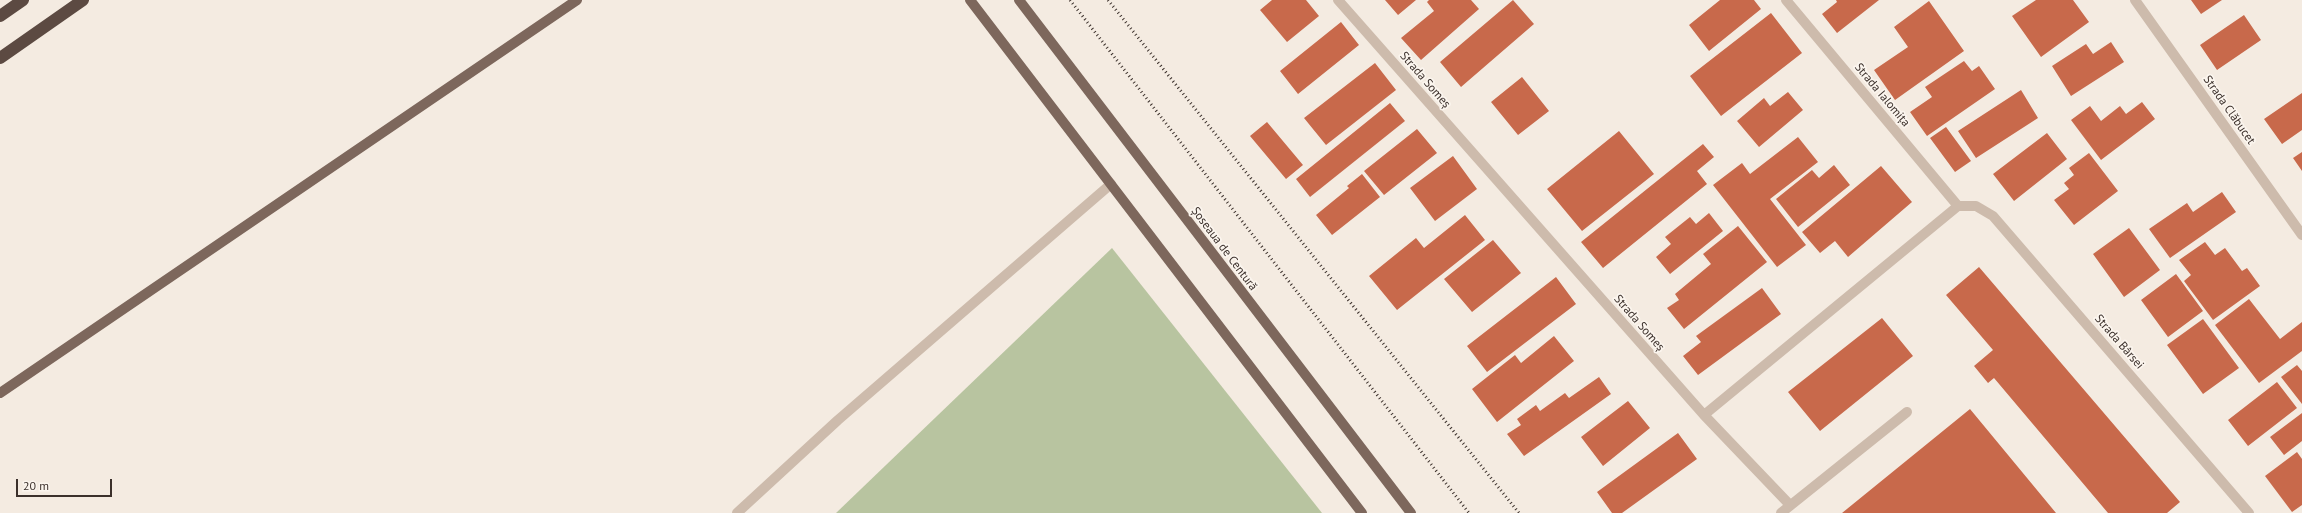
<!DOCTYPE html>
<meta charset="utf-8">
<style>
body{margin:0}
#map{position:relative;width:2302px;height:513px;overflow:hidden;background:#f4ebe1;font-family:"PT Sans",sans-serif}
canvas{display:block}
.scale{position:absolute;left:16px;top:479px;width:96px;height:18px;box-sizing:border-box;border:2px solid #3b302b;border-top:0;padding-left:5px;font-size:12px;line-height:14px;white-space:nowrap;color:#3b302b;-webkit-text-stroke:3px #fbf5ee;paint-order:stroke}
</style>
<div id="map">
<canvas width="2302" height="513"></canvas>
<div class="scale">20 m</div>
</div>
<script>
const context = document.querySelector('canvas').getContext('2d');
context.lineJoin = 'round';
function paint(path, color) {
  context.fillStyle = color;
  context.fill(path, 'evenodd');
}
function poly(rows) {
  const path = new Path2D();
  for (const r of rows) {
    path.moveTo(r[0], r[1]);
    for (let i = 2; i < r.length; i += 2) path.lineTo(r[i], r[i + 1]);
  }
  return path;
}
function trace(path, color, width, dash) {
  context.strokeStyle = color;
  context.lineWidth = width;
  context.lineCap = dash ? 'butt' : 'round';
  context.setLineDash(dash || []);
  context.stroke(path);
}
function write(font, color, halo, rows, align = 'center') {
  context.font = font + ' "PT Sans",sans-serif';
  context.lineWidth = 3.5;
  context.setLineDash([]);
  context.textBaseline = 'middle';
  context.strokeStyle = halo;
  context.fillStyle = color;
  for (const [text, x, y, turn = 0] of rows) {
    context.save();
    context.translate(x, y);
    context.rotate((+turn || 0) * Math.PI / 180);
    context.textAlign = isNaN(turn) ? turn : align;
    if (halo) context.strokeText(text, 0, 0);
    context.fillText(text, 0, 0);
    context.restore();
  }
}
paint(poly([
 [1112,248,1322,513,836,513]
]), '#b8c4a0');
paint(poly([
 [1272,0,1306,0,1319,16,1287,42,1260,10],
 [1385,0,1416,0,1398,15],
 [1429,0,1471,0,1479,9,1421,60,1401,38,1434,11,1427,2],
 [1513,0,1534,24,1461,87,1440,62],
 [1720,0,1754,0,1761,9,1709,51,1689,25],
 [1836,0,1879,0,1837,33,1822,14,1837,2],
 [2036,0,2073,0,2089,22,2041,57,2012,16],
 [2191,0,2222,0,2201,14],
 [1929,1,1964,51,1895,100,1874,70,1908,47,1894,27],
 [1771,13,1802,53,1721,116,1690,76],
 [2244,15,2261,40,2217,70,2200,45],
 [1341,22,1359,45,1298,94,1280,71],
 [2111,42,2124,62,2071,96,2052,66,2086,44,2093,54],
 [1964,61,1972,71,1979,66,1995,89,1927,136,1910,112,1932,97,1925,87],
 [1375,63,1396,90,1326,145,1304,118],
 [1522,77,1549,111,1518,135,1491,102],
 [2021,90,2038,118,1976,158,1958,131],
 [1788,92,1803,110,1759,147,1737,121,1764,98,1770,106],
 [2302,93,2302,130,2282,144,2264,119],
 [2142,102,2155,119,2101,160,2071,120,2090,106,2101,121,2120,106,2126,114],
 [1390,103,1405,121,1310,197,1296,179],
 [1267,122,1303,165,1286,179,1250,136],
 [1946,127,1971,161,1955,172,1930,138],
 [1417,129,1437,153,1384,195,1364,171],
 [1619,131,1654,174,1582,231,1547,189],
 [2047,133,2067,159,2014,201,1993,174],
 [1798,137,1818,162,1770,199,1806,245,1777,267,1713,185,1742,163,1750,174],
 [1703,144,1714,157,1697,171,1707,184,1603,268,1581,242],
 [2302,152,2302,171,2293,158],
 [2089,153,2118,191,2074,225,2054,200,2069,189,2064,183,2074,175,2069,168],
 [1453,156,1477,189,1435,221,1410,188],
 [1834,165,1850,185,1798,227,1776,199,1812,170,1819,178],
 [1881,166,1912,202,1848,257,1835,241,1820,253,1802,232],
 [1362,174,1380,197,1332,235,1316,215,1349,188,1347,186],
 [2222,192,2236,212,2170,258,2149,229,2187,203,2193,212],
 [1709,213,1723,231,1670,274,1656,257,1671,244,1665,237,1690,217,1696,224],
 [1465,215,1485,240,1397,310,1369,276,1416,238,1424,248],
 [1738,226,1767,262,1684,329,1667,308,1679,300,1675,294,1711,264,1703,254],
 [2129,228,2160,270,2124,297,2093,254],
 [1493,240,1521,273,1472,312,1444,279],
 [2205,242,2215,255,2225,248,2242,271,2247,268,2260,286,2213,320,2184,281,2191,275,2179,260],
 [1979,267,2180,502,2167,513,2108,513,1994,378,1988,383,1974,366,1993,350,1946,295],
 [2176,274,2203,311,2168,337,2141,300],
 [1556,277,1576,304,1487,372,1467,346],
 [1762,288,1781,314,1698,375,1683,356,1701,342,1696,336],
 [2249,299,2280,339,2302,322,2302,351,2259,383,2215,325],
 [1882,318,1913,356,1820,431,1788,392],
 [2203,319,2239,368,2203,394,2167,345],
 [1554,336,1574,361,1497,422,1472,389,1515,355,1521,363],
 [2297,365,2302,371,2302,404,2281,377],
 [1599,377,1611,394,1524,456,1507,434,1521,425,1517,419,1536,405,1540,411,1565,393,1569,398],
 [2277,382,2297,408,2248,446,2228,420],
 [1628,401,1650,428,1603,466,1581,437],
 [1970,409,2056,513,1842,513],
 [2302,413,2302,441,2284,455,2270,437],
 [1678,433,1697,459,1622,513,1612,513,1597,492],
 [2297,452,2302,459,2302,505,2292,512,2265,476]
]), '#c8694b');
trace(poly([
 [1338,0,1704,415,1790,505],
 [1786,0,1958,206],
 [2135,0,2302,235],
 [1958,206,1976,206,1993,216,2249,513],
 [1704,415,1958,206],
 [737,513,838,420,1111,184],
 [1781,513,1907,412]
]), '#cdbbac', 10);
trace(poly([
 [970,0,1362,513],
 [1019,0,1411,513],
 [0,393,577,0]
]), '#7d675c', 10);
trace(poly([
 [0,16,23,0],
 [0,58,83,0]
]), '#5c4a42', 12);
trace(poly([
 [1070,0,1469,513],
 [1108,0,1519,513]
]), '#3b302b', 3, [1, 3]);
write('12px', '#3b302b', '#fbf5ee', [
 ["Strada Someș",1425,80,49],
 ["Strada Ialomița",1882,95,50],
 ["Strada Clăbucet",2229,110,55],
 ["Șoseaua de Centură",1224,249,53],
 ["Strada Someș",1639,323,49],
 ["Strada Bârsei",2119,342,49]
]);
</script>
